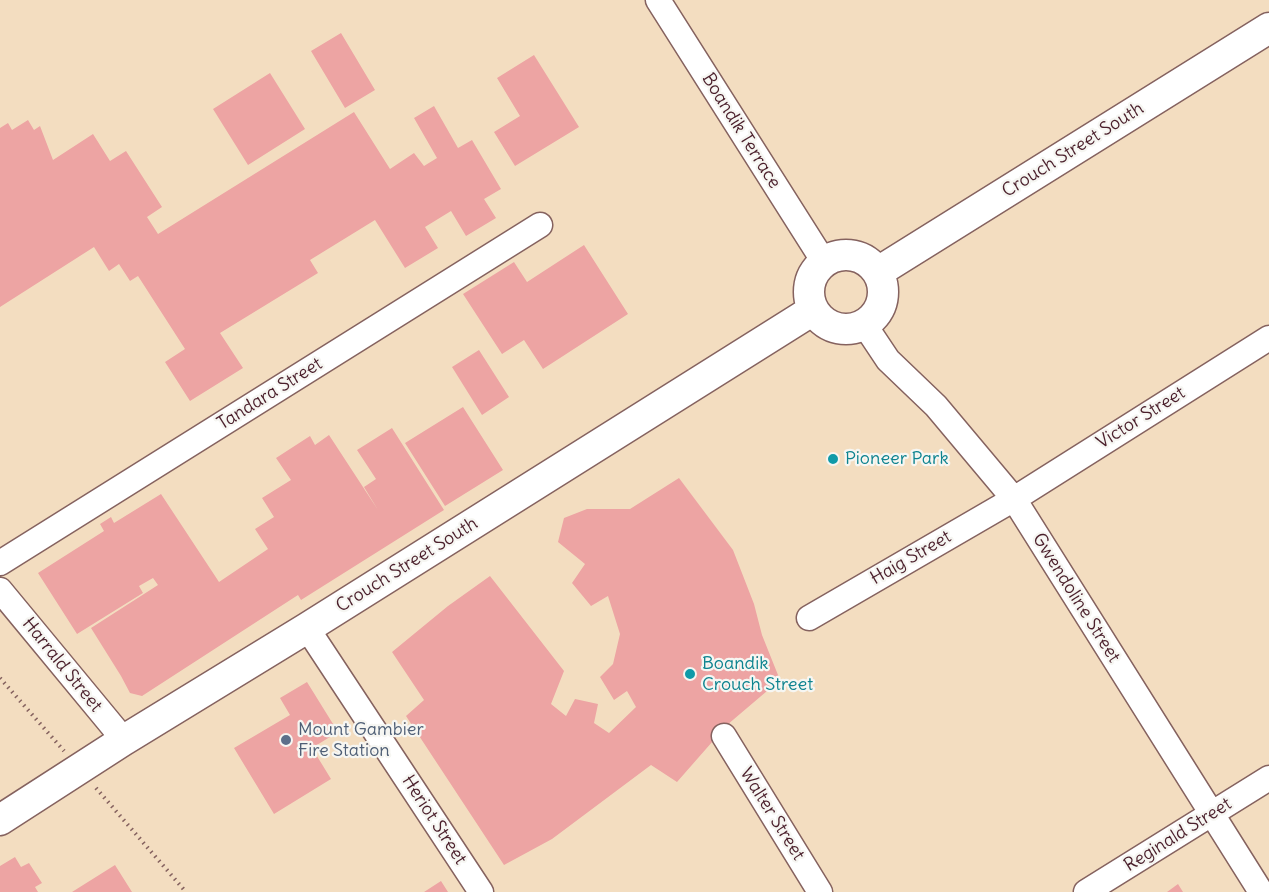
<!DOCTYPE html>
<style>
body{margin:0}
canvas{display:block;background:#f3ddc0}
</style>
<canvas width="1269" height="892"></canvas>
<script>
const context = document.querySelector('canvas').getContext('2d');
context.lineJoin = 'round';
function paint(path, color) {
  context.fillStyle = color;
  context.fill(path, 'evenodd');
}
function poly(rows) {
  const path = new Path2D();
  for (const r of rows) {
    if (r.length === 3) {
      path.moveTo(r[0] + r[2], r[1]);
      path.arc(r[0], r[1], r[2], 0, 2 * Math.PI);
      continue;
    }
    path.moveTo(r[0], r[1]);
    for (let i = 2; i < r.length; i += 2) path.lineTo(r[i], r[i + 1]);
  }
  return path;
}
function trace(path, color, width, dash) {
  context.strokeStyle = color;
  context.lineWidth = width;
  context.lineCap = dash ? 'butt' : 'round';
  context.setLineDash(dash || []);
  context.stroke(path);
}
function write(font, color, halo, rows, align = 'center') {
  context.font = font + ' Delius,sans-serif';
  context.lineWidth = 4.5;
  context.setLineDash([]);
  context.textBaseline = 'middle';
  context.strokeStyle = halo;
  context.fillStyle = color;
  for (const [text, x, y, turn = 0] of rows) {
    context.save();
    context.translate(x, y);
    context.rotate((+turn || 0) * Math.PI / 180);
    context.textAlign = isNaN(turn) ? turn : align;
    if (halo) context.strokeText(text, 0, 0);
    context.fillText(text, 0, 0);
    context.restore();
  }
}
paint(poly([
 [341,33,375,90,345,108,311,51],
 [534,55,579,127,515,166,494,132,520,116,497,78],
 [270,73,305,129,248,165,213,109],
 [434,106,458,148,472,140,501,189,484,199,496,218,466,236,451,211,425,227,438,248,405,268,375,220,310,260,318,273,220,333,243,368,190,401,165,362,185,349,138,276,130,281,119,264,109,271,94,247,0,307,0,128,8,123,12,130,28,120,34,130,40,126,53,160,93,134,110,161,126,151,162,207,147,217,158,234,354,112,390,169,414,153,424,166,437,158,414,118],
 [584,245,628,314,543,369,524,340,502,354,463,294,514,262,527,282],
 [479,350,509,397,482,415,452,367],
 [463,407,503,470,445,506,405,443],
 [392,428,444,510,301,600,298,595,142,696,130,693,121,676,91,628,158,585,153,578,139,586,143,593,77,634,38,573,104,531,100,524,111,517,114,523,161,494,219,582,268,549,255,529,274,517,262,498,291,480,276,458,310,436,315,445,329,435,378,510,364,487,376,479,357,450],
 [679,478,733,550,754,604,762,635,780,680,727,725,677,782,651,765,552,839,504,865,406,716,424,700,392,652,448,606,490,576,564,671,551,704,566,716,575,699,598,704,594,723,609,733,636,707,627,691,614,700,600,677,613,664,620,634,608,596,591,606,572,583,585,564,558,542,564,518,587,509,630,509],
 [307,682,338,732,312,748,331,779,274,814,234,748,290,715,280,698],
 [15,857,21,867,29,863,42,883,35,887,38,892,0,892,0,866],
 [115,865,132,892,72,892],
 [441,881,448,892,424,892],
 [1178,884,1183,892,1167,892]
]), '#eda4a3');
const minor = poly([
 [658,0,824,262],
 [864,324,888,360,936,406,1014,499,1261,892],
 [0,563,540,225],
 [0,590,124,740],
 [809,618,1014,499,1269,338],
 [307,628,481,892],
 [724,736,820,892],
 [1086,892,1269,778]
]);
const tertiary = poly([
 [846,292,37],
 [878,272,1269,28],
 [0,820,124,740,307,628,813,310]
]);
trace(minor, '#85625f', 27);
trace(tertiary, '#85625f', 33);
trace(poly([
 [0,678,64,751],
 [96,788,186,892]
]), '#85625f', 4, [1.5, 4.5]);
trace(minor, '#fff', 24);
trace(tertiary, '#fff', 30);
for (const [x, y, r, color] of [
 [833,459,6,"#0f9aa8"],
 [690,674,6,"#0f9aa8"],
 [286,740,6,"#5c6f8a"]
]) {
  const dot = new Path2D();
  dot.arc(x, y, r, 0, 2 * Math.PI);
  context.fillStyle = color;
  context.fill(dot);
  trace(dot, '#f6f6f2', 2);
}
write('18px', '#4a1f2b', '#f6f6f2', [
 ["Boandik Terrace",741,131,58],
 ["Crouch Street South",1073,150,-32],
 ["Tandara Street",270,394,-32],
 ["Victor Street",1141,418,-32],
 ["Haig Street",911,558,-30],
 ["Crouch Street South",407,565,-32],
 ["Gwendoline Street",1076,598,58],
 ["Harrald Street",62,665,51],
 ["Walter Street",772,814,58],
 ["Heriot Street",434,820,57],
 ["Reginald Street",1178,835,-32]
]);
write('18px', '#0d838f', '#f6f6f2', [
 ["Pioneer Park",845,459],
 ["Boandik",702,664],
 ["Crouch Street",702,685]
], 'left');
write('18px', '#4e5e75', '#f6f6f2', [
 ["Mount Gambier",298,730],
 ["Fire Station",298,751]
], 'left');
</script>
